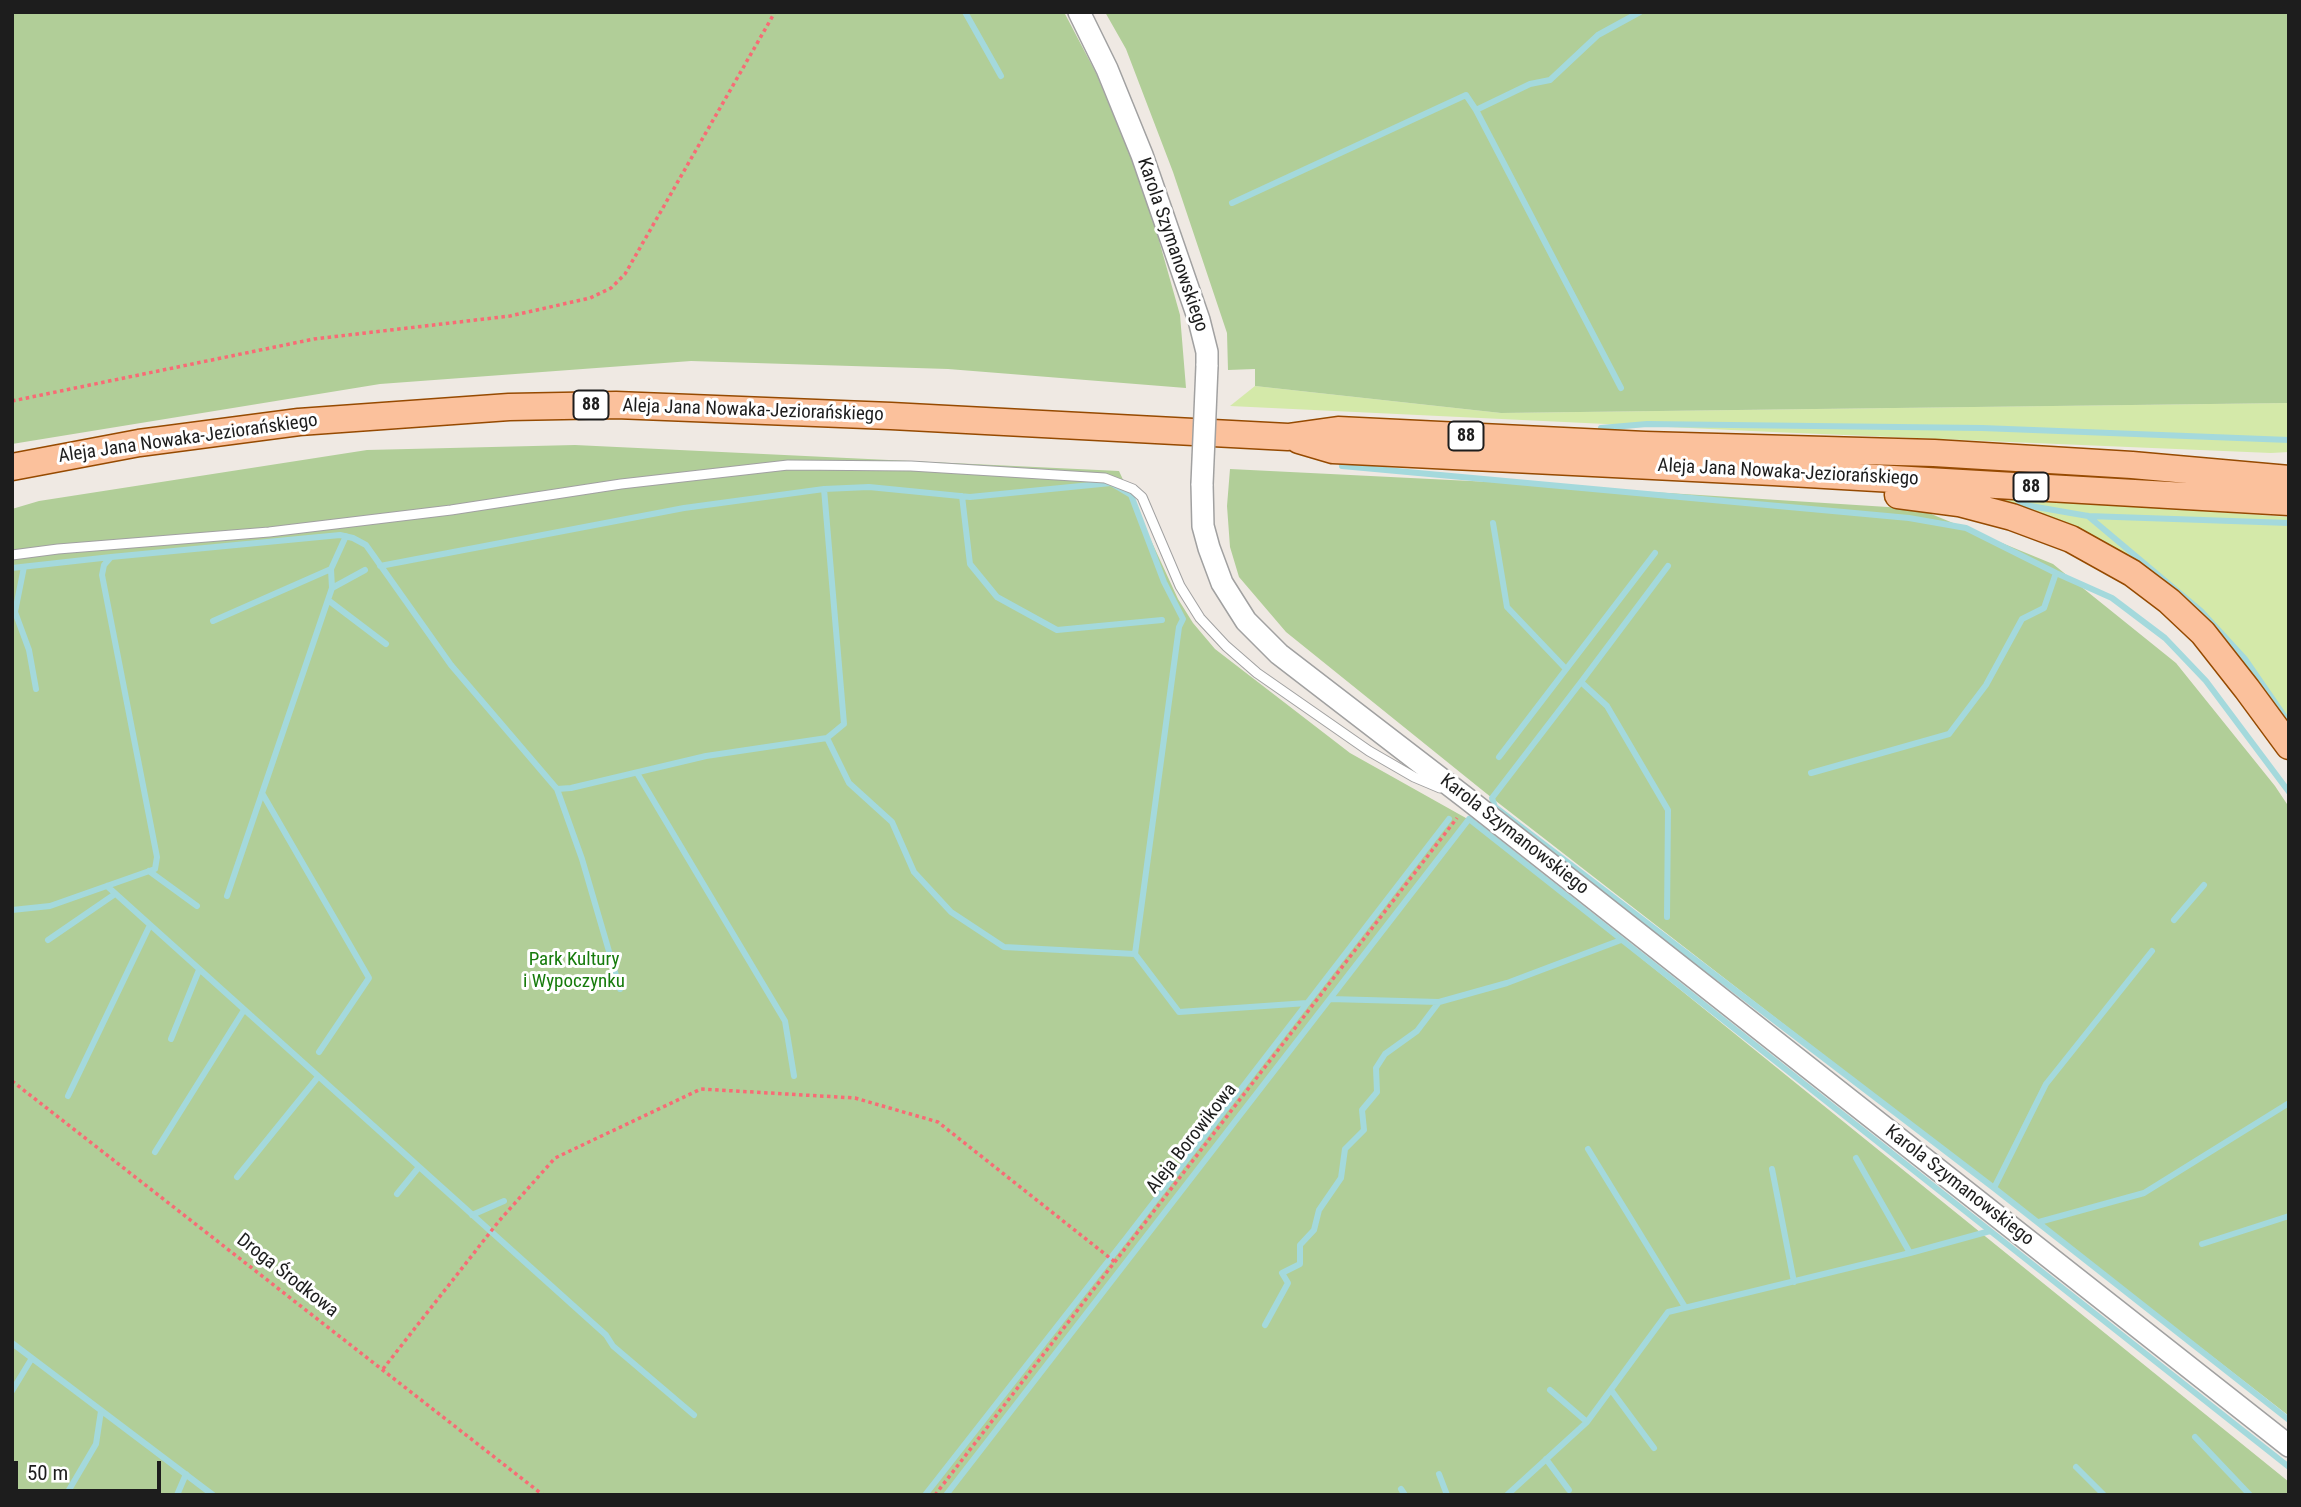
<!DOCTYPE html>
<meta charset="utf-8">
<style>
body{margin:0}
#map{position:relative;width:2301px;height:1507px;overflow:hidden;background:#efe9e3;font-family:"Roboto Condensed",sans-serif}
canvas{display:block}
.frame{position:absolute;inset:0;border:14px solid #1d1d1d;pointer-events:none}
.scale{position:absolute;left:14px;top:1461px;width:147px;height:32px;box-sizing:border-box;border:4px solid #1d1d1d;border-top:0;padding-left:9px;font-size:21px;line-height:24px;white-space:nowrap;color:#1d1d1d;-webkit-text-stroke:5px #fff;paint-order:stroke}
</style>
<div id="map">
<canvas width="2301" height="1507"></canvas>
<div class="frame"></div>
<div class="scale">50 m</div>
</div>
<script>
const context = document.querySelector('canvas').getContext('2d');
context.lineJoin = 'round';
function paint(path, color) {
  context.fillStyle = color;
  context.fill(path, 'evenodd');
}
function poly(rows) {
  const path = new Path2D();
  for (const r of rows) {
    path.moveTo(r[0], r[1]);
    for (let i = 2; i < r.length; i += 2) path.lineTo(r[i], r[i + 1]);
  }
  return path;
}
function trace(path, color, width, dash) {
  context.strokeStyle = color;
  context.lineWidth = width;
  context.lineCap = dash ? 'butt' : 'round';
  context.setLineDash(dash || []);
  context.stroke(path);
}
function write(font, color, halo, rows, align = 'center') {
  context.font = font + ' "Roboto Condensed",sans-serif';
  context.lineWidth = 6;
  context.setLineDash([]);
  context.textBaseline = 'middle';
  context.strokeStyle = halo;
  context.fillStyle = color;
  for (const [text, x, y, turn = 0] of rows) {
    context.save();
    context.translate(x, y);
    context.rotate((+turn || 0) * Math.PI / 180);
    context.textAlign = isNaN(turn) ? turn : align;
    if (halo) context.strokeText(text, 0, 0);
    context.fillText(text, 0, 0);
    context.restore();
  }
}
paint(poly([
 [1255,386,1501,413,2289,403,2289,452,2271,453,1773,432,1230,406],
 [1995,497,2289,517,2289,732,2210,629,1994,501]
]), '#d4e9a9');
paint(poly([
 [12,12,1064,12,1096,73,1146,194,1180,315,1186,388,948,369,691,361,380,384,12,444],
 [1105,12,2289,12,2289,403,1501,413,1255,386,1255,369,1228,370,1227,333,1173,172,1126,49],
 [575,445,1119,471,1178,599,1193,623,1215,649,1350,753,1473,822,2289,1482,2289,1495,12,1495,12,509,39,501,367,450],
 [1230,469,1511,483,1919,509,2053,564,2176,663,2275,786,2289,807,2289,1416,1492,798,1286,632,1239,577,1230,547,1227,506]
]), '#b1ce98');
trace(poly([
 [965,12,1001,76],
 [1476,110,1621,388],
 [1232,203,1466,95,1476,110,1530,84,1550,80,1598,35,1640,12],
 [1601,428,1647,424,1982,428,2289,440],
 [1342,466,1909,518,1966,528,2056,573,2112,598,2165,638,2206,681,2289,792],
 [962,496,970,564,997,597,1057,630,1162,620],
 [2019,504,2088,516,2289,523],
 [2088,516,2201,611,2245,659,2289,723],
 [1493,523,1507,607,1566,669],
 [380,566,684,508,824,489,869,487,970,497,1111,483,1131,495,1164,582,1183,619,1179,627,1135,954,1179,1012,1307,1003],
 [24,567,15,612,29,650,36,689],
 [12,568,111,557],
 [332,588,365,570],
 [328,600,386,644],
 [213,621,331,569],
 [1581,682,1668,566],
 [827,738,849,783,892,822,914,872,951,912,1004,947,1135,954],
 [1499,757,1655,553],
 [637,773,785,1021,794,1076],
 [1811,773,1949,734,1986,685,2022,619,2044,608,2056,573],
 [557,789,582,859,620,989],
 [262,793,369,978,319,1052],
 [149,871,197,906],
 [107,886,606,1335,613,1346,694,1415],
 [227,896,332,588,331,569,346,536],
 [12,910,50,906,155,869,157,857,102,575,104,565,111,557,340,535,353,538,366,545,451,665,557,789,571,788,706,756,827,738,844,724,824,489],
 [1667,917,1668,810,1607,706,1581,682,1492,798,1495,807,1994,1188,2289,1420],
 [2174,920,2204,885],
 [48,940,115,894],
 [1330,999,1439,1002],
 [171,1039,199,970],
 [68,1096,150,925],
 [1588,1149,1685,1307],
 [155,1152,244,1010],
 [1856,1158,1910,1253],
 [1772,1169,1794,1282],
 [237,1177,318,1077],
 [1994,1188,2046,1084,2152,951],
 [397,1194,419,1167],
 [472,1215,504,1201],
 [2039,1222,2144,1193,2289,1103],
 [2202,1244,2289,1216],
 [1265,1325,1288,1283,1282,1273,1300,1264,1300,1245,1314,1230,1319,1210,1341,1178,1345,1149,1364,1130,1362,1110,1377,1092,1376,1068,1385,1054,1417,1031,1439,1002,1507,983,1621,940],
 [12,1343,213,1495],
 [1550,1390,1587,1422],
 [1611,1390,1654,1448],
 [12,1391,32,1358],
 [2195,1437,2250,1495],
 [1546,1459,1569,1490],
 [2076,1467,2104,1495],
 [1439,1474,1447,1495],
 [1401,1489,1405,1495],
 [66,1495,96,1444,101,1411],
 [177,1495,186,1474],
 [925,1495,1127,1237,1449,819],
 [946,1495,1469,819,2289,1467],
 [1507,1495,1587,1422,1668,1312,1910,1253,1990,1231]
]), '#a4d9dc', 6);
const service = poly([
 [12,555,58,549,269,532,451,510,621,484,788,465,911,466,1105,478,1133,489,1142,497,1180,586,1200,618,1226,646,1257,673,1369,751,1414,777,1440,788]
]);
const tertiary = poly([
 [1079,12,1107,69,1142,155,1199,320,1207,352,1207,366],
 [1202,484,1203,526,1209,548,1222,583,1246,621,1279,654,1470,801,2289,1446]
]);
const primary = poly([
 [1299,440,1333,450,1773,472,2289,502],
 [12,467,139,443,299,422,509,407,616,405,891,416,1288,437,1338,430,1645,445,1934,453,2132,465,2289,479],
 [1898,495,1959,503,2012,517,2071,539,2132,573,2169,601,2203,633,2247,689,2289,746]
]);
trace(service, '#a1a1a1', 11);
trace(tertiary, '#a1a1a1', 24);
trace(primary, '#964a01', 29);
trace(poly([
 [12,401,314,339,510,316,590,298,611,288,625,274,775,12],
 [12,1081,543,1495],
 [383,1369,499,1221,555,1158,701,1089,855,1098,938,1122,1115,1262],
 [935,1495,1457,818]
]), '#f86b75', 3.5, [3.5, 3.5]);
trace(service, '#fff', 9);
trace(tertiary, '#fff', 21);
trace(primary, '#fbc19c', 26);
const tertiaryBridge = poly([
 [1202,484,1207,366]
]);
trace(tertiaryBridge, '#a1a1a1', 24, []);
trace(tertiaryBridge, '#fff', 21);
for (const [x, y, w] of [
 [591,405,35],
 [1466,436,35],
 [2031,487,35]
]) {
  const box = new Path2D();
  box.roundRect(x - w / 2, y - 14.5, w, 29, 5);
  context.fillStyle = '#fff';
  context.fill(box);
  trace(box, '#1d1d1d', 2);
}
write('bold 18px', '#1d1d1d', null, [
 ["88",591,405],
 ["88",1466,436],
 ["88",2031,487]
]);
write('19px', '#1d1d1d', '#fff', [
 ["Karola Szymanowskiego",1172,245,71],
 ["Aleja Jana Nowaka-Jeziorańskiego",753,411,2],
 ["Aleja Jana Nowaka-Jeziorańskiego",188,439,-8],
 ["Aleja Jana Nowaka-Jeziorańskiego",1788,473,3],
 ["Karola Szymanowskiego",1514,835,38],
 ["Aleja Borowikowa",1192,1139,-52],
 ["Karola Szymanowskiego",1959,1186,38],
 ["Droga Środkowa",287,1276,38]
]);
write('19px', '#177b0c', '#fff', [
 ["Park Kultury",574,960],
 ["i Wypoczynku",574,982]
]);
</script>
